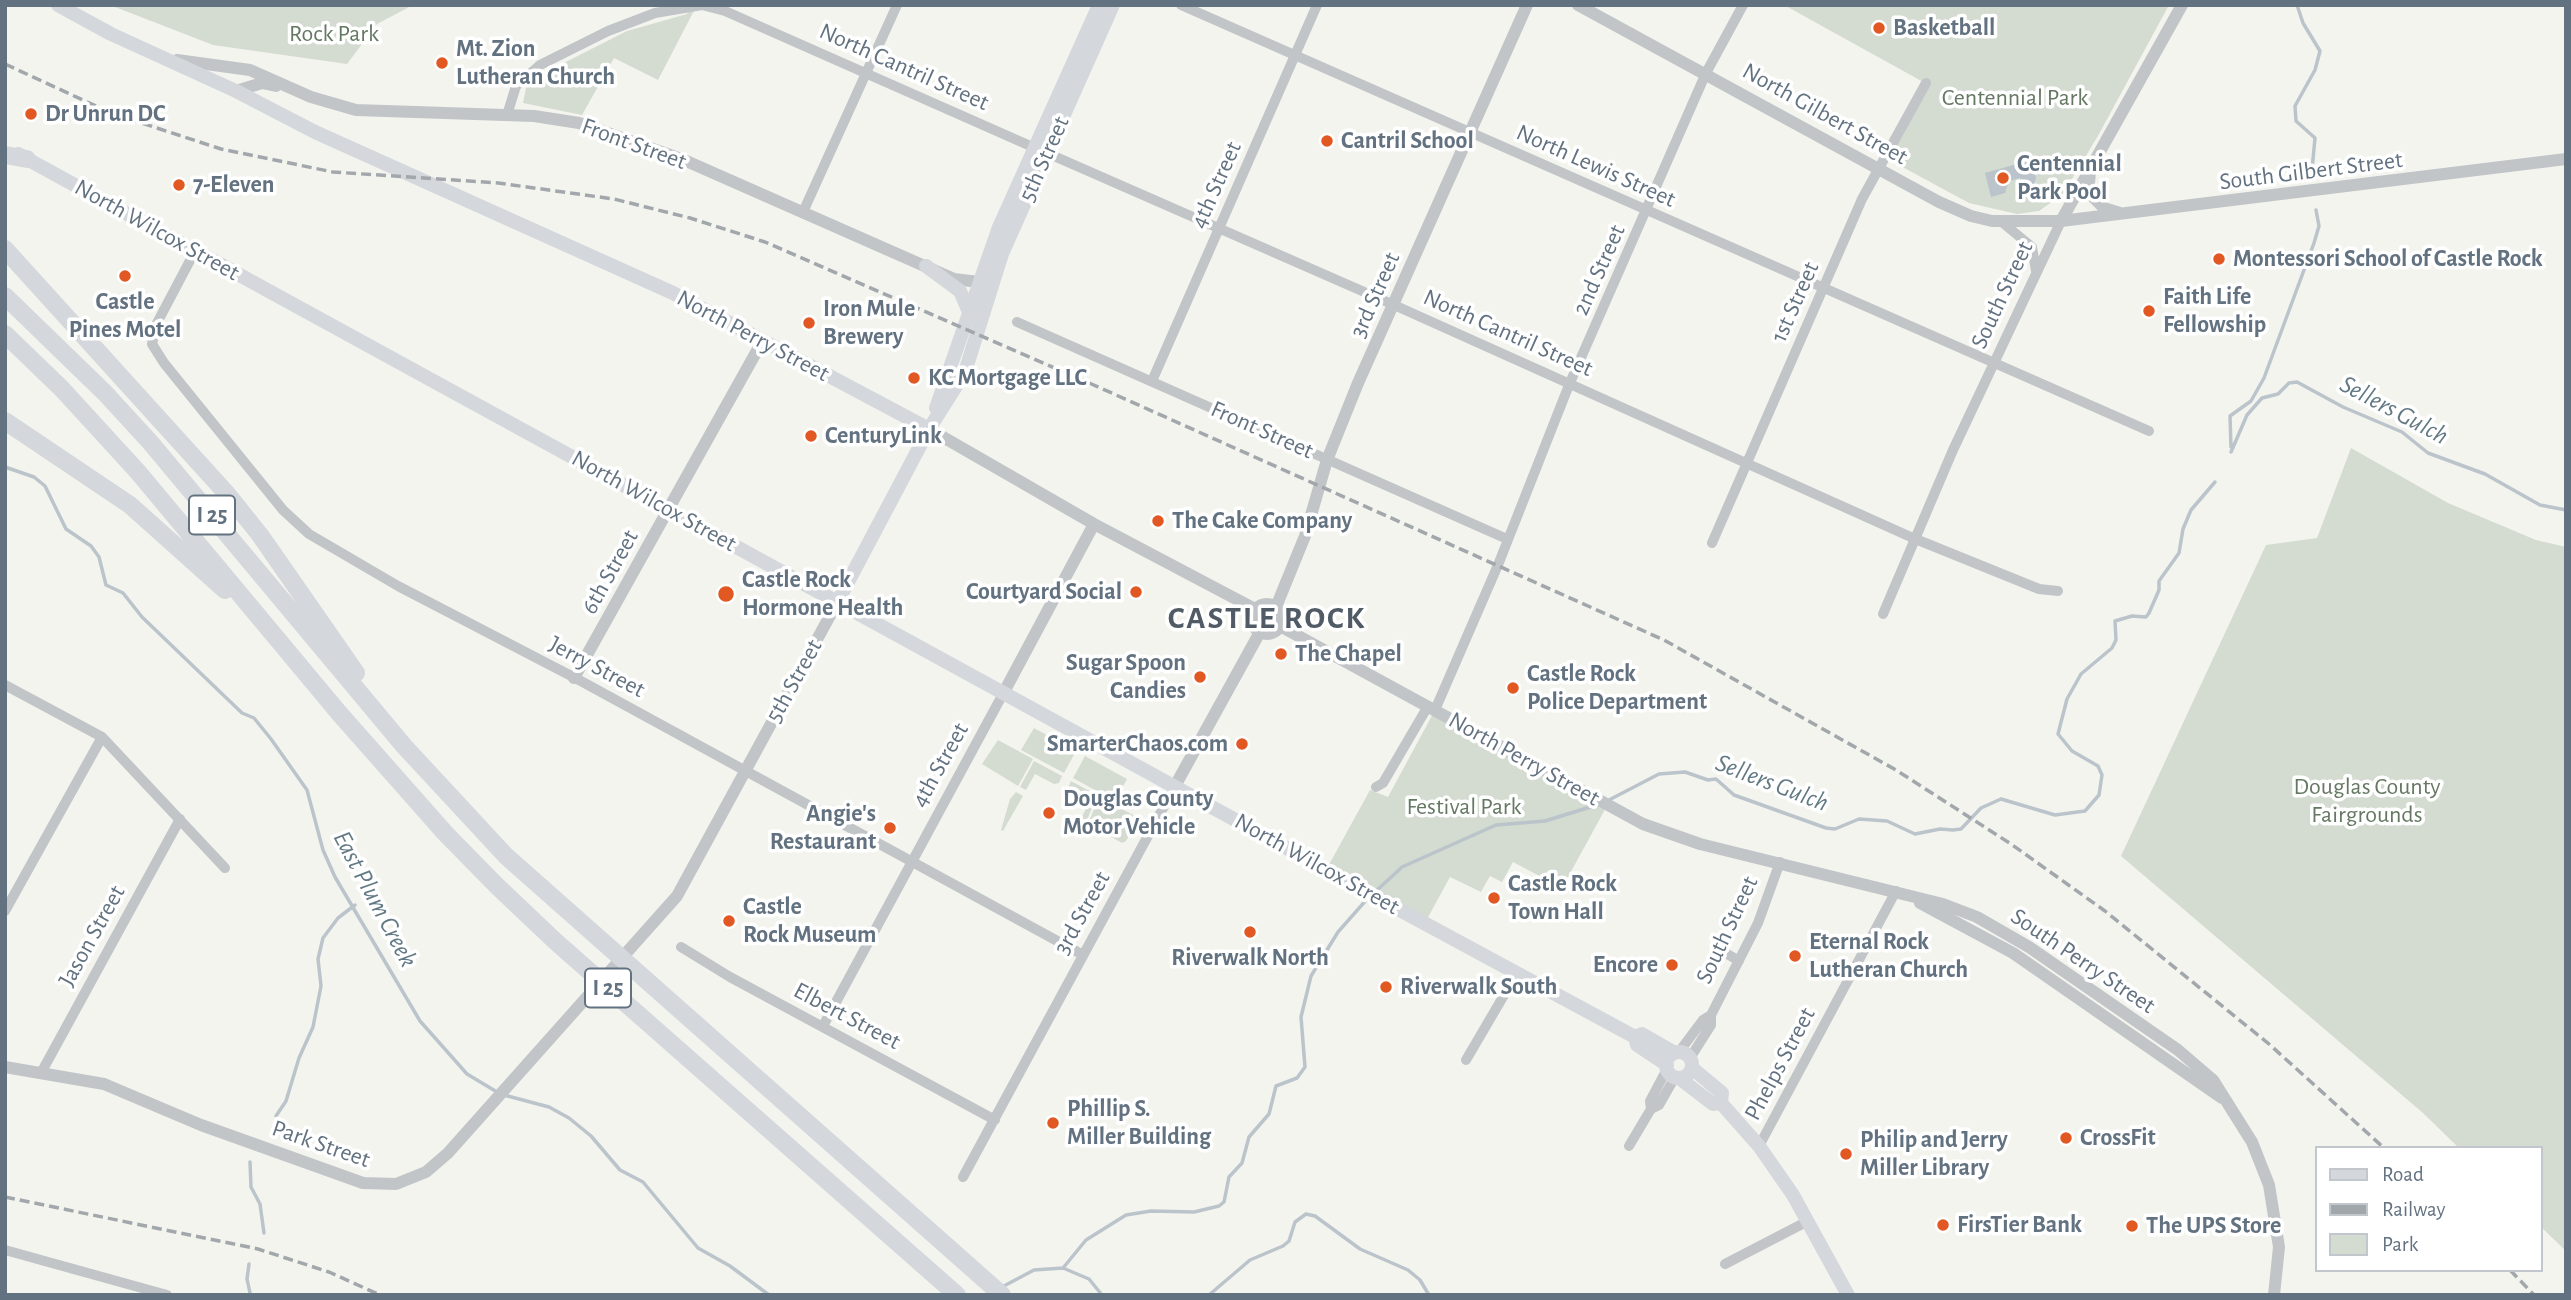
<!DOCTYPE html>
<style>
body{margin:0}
#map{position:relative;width:2571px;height:1300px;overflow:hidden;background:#f4f4ef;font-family:"Alegreya Sans",sans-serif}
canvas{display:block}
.frame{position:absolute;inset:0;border:7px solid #637280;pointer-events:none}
.legend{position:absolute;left:2315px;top:1146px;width:228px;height:126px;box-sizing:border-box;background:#fff;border:2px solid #c1c7cc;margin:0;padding:9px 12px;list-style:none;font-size:21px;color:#637280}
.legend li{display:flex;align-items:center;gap:14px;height:35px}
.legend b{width:35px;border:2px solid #c1c7cc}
</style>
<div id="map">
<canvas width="2571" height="1300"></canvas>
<div class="frame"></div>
<ul class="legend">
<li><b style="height:9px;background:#d4d8dc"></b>Road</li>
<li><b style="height:9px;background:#a2a7ac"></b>Railway</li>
<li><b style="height:19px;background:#d4dbd1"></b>Park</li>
</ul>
</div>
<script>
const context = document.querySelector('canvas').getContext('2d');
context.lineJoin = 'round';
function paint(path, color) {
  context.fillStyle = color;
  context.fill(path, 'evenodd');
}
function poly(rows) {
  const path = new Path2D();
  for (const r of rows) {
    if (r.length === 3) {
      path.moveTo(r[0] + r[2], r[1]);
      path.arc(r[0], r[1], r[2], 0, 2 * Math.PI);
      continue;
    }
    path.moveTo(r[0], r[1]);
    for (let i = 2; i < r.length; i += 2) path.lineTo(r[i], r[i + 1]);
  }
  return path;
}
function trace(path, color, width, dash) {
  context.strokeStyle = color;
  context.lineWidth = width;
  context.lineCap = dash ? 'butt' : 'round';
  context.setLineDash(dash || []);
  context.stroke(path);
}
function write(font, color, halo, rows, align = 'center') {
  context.font = font + ' "Alegreya Sans",sans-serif';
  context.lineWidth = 7;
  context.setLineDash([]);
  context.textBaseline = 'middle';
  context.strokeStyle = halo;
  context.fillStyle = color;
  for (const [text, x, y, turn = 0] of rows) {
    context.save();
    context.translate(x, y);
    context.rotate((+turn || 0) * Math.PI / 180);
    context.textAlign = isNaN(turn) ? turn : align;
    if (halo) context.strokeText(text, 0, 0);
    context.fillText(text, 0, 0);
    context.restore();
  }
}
paint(poly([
 [110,5,413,5,377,24,347,64,213,45],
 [692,5,697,5,658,80,614,58,582,115,523,103,526,88,542,74,627,31,687,14],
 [1784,5,2169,5,2099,134,2063,194,2039,211,2017,214,1969,203,1884,157,1925,83],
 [2351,448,2448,503,2536,540,2566,547,2566,1251,2541,1227,2541,1148,2459,1148,2423,1113,2121,856,2266,545,2317,538],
 [1435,710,1608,804,1562,888,1513,862,1502,882,1490,876,1481,892,1450,877,1425,923,1326,870,1370,790,1388,797],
 [1034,728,1076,751,1064,773,1021,750],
 [998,740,1033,759,1018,786,982,764],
 [1085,756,1127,779,1115,801,1073,778],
 [1034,761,1062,776,1059,783,1054,784,1035,774,1026,790,1020,787],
 [1071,781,1097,795,1085,825,1079,822,1089,803,1070,793,1068,788],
 [1016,792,1023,796,1003,831,1001,830,1010,799],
 [1099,797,1139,818,1126,841,1122,843,1088,824]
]), '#d4dbd1');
paint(poly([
 [2031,160,2036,178,2034,185,2024,189,2020,178,2009,181,2005,193,1991,197,1985,173]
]), '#bac4ca');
trace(poly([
 [2297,5,2303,23,2320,51,2315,70,2295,106,2296,121,2315,138,2312,170],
 [2231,447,2230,416,2251,401,2264,378,2314,243,2319,226,2316,210],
 [2231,452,2247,415,2262,398,2278,394,2289,383,2297,382,2343,407,2402,432,2428,453,2485,474,2540,505,2566,510],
 [5,467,34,477,45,486,66,529,91,546,99,557,106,585,123,593,142,617,242,713,254,718,271,739,307,790,323,850,335,877,420,1021,467,1074,497,1092],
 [1607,801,1659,774,1685,772,1708,780,1716,779,1734,795,1826,828,1835,829,1859,819,1887,821,1915,834,1940,829,1953,830,1961,829,1981,808,2001,799,2055,815,2085,811,2099,795,2102,775,2098,766,2072,751,2058,734,2067,699,2081,674,2112,648,2116,640,2115,621,2132,616,2146,617,2149,613,2159,590,2159,581,2179,553,2183,529,2191,510,2215,482],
 [1374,893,1402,867,1496,825,1545,821,1600,804],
 [504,1095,549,1107,569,1118,591,1136,620,1170,643,1182,698,1248,730,1266,769,1295],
 [276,1116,286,1101,299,1058,313,1027,321,986,318,959,323,938,338,918,355,905],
 [250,1162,251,1187,260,1204,264,1233],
 [249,1264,247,1279,250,1293],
 [1063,1268,1086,1240,1126,1215,1151,1211,1194,1212,1219,1206,1224,1202,1229,1177,1242,1163,1249,1137,1269,1114,1276,1086,1297,1078,1305,1067,1301,1017,1311,976,1338,932,1368,898],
 [1002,1287,1034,1270,1063,1268,1089,1279,1102,1295],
 [1209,1295,1250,1260,1283,1246,1289,1241,1295,1222,1306,1214,1315,1216,1360,1249,1408,1270,1420,1280,1429,1295]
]), '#bac4ca', 3.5);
trace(poly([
 [1181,5,2149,431],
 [507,115,516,86,540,65,608,31,655,13,702,5,725,11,1035,148],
 [1047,153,1394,305,1913,538,2039,589,2058,591],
 [803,212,897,5],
 [2003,223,2032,247,2036,271],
 [195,251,157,323,152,344,164,363,283,510,309,534,398,586,579,680,1083,955],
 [1017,322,1507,539],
 [1152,381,1317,5],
 [1712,543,1862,199,1926,83],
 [1883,614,1953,450,2061,221],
 [5,685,102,737,225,868],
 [1435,710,1498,565,1569,385,1706,73,1743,5],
 [1376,787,1383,783,1428,706],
 [5,911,102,737],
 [681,947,730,977,995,1120],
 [1719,949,1739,961],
 [823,1026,1004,692],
 [1679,1052,1703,1020,1711,1015],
 [1690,1058,1711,1025,1711,1015,1758,923,1780,862],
 [1466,1060,1517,973],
 [41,1073,180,819],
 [1651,1109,1659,1105,1675,1077],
 [1629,1146,1651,1109,1650,1101,1667,1069],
 [1759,1146,1896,891],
 [963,1177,1175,786],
 [5,1250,167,1295],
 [1725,1264,1808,1221]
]), '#c1c5c8', 10);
trace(poly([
 [1578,5,1939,202,1971,216,1992,221,2061,221,2566,159],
 [177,60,250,70,311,97,356,110,534,116,579,123,684,160,954,279,979,282,987,276],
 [236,91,262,83,276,86],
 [2090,171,2089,184,2094,198,2104,208,2120,213],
 [2061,221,2182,5],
 [929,429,1094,524,1255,609],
 [1267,619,15],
 [1276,607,1305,536,1327,460,1358,383,1527,5],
 [1280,626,1643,824,1700,844,1943,904,1977,917,2029,947,2178,1050,2213,1080,2252,1142,2269,1185,2279,1247,2274,1295],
 [574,678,763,340],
 [1004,692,1094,524],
 [1175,786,1260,632],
 [1920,903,2013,953,2222,1098],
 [5,1067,104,1084,201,1125,363,1183,396,1184,426,1172,448,1153,677,896,838,601]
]), '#c1c5c8', 12);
trace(poly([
 [58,5,111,34,236,91,315,132,673,293,929,429],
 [195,251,214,261]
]), '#d4d8dc', 14);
trace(poly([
 [18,154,195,251],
 [214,261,1398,909,1635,1037,1642,1034,1675,1053],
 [926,266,960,291,969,312],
 [936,408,999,227,1099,5],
 [838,601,929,429,965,372,1002,254,1113,5],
 [1635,1037,1637,1045,1667,1065],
 [1679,1065,13],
 [1692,1068,1722,1093,1721,1103],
 [1679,1078,1713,1104,1721,1103,1759,1146,1793,1195,1848,1295]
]), '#d4d8dc', 14);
trace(poly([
 [5,155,27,159],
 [5,249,228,495,260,535,356,673],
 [5,296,105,393,150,442,404,746,506,856,1002,1295],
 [5,334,62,389,138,472,339,713,445,833,497,886,555,941,957,1295],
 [5,421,130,505,225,590]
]), '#d4d8dc', 18);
trace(poly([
 [5,64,111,113,221,149,333,172,498,183,614,199,690,218,765,242,1087,382,1664,640,1896,770,2011,844,2105,911,2269,1044,2384,1148],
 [5,1197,258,1249,329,1272,380,1295],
 [2510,1270,2534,1295]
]), '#a2a7ac', 3.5, [10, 5]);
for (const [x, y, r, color] of [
 [1879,28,7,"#e15823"],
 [442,63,7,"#e15823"],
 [31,114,7,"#e15823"],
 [1327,141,7,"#e15823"],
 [2003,178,7,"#e15823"],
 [179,185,7,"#e15823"],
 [2219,259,7,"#e15823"],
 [125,276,7,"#e15823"],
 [2149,311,7,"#e15823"],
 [809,323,7,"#e15823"],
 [914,378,7,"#e15823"],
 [811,436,7,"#e15823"],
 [1158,521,7,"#e15823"],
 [1136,592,7,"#e15823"],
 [726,594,9,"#e15823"],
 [1281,654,7,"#e15823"],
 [1200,677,7,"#e15823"],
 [1513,688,7,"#e15823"],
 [1242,744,7,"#e15823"],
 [1049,813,7,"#e15823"],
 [890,828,7,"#e15823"],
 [1494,898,7,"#e15823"],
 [729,921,7,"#e15823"],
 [1250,932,7,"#e15823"],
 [1795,956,7,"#e15823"],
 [1672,965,7,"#e15823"],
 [1386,987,7,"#e15823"],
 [1053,1123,7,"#e15823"],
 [2066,1138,7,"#e15823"],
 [1846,1154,7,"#e15823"],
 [1943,1225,7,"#e15823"],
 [2132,1226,7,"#e15823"]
]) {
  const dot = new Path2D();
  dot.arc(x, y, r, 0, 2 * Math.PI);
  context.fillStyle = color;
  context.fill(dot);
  trace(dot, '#fff', 2.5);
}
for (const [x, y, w] of [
 [212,515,46],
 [608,988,46]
]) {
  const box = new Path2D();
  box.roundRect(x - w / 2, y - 19.5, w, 39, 5);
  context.fillStyle = '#fff';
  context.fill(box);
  trace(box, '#637280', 2);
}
write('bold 23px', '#637280', null, [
 ["I 25",212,515],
 ["I 25",608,988]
]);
write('bold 24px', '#637280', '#fff', [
 ["Basketball",1893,28],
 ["Mt. Zion",456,49],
 ["Lutheran Church",456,77],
 ["Dr Unrun DC",45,114],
 ["Cantril School",1341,141],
 ["Centennial",2017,164],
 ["Park Pool",2017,192],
 ["7-Eleven",193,185],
 ["Montessori School of Castle Rock",2233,259],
 ["Faith Life",2163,297],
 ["Fellowship",2163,325],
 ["Castle",125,302,"center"],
 ["Pines Motel",125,330,"center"],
 ["Iron Mule",823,309],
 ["Brewery",823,337],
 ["KC Mortgage LLC",928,378],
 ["CenturyLink",825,436],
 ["The Cake Company",1172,521],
 ["Castle Rock",742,580],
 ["Hormone Health",742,608],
 ["Courtyard Social",1122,592,"right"],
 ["The Chapel",1295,654],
 ["Sugar Spoon",1186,663,"right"],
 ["Candies",1186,691,"right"],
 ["Castle Rock",1527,674],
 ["Police Department",1527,702],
 ["SmarterChaos.com",1228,744,"right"],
 ["Douglas County",1063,799],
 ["Motor Vehicle",1063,827],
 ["Angie's",876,814,"right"],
 ["Restaurant",876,842,"right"],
 ["Castle Rock",1508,884],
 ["Town Hall",1508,912],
 ["Castle",743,907],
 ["Rock Museum",743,935],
 ["Eternal Rock",1809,942],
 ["Lutheran Church",1809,970],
 ["Riverwalk North",1250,958,"center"],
 ["Encore",1658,965,"right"],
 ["Riverwalk South",1400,987],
 ["Phillip S.",1067,1109],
 ["Miller Building",1067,1137],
 ["CrossFit",2080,1138],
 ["Philip and Jerry",1860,1140],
 ["Miller Library",1860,1168],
 ["FirsTier Bank",1957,1225],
 ["The UPS Store",2146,1226]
], 'left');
write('24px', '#657862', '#fff', [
 ["Rock Park",334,34],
 ["Centennial Park",2015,98],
 ["Douglas County",2367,787],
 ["Fairgrounds",2367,815],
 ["Festival Park",1464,807]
]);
write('24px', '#637280', '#fff', [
 ["North Cantril Street",904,67,24],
 ["North Gilbert Street",1825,114,29],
 ["Front Street",634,144,20],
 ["5th Street",1044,159,-66],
 ["North Lewis Street",1596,166,24],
 ["South Gilbert Street",2311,171,-7],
 ["4th Street",1216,185,-66],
 ["North Wilcox Street",157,230,29],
 ["2nd Street",1599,270,-66],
 ["3rd Street",1375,295,-66],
 ["South Street",2002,295,-65],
 ["1st Street",1795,302,-66],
 ["North Cantril Street",1508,333,24],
 ["North Perry Street",753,336,28],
 ["Front Street",1262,430,24],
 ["North Wilcox Street",654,501,29],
 ["6th Street",610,572,-61],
 ["Jerry Street",597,667,28],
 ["5th Street",794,681,-61],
 ["North Perry Street",1524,759,29],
 ["4th Street",940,765,-61],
 ["North Wilcox Street",1317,864,29],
 ["3rd Street",1082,913,-61],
 ["South Street",1727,930,-65],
 ["Jason Street",92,936,-61],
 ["South Perry Street",2083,961,34],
 ["Elbert Street",847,1016,28],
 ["Phelps Street",1780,1064,-62],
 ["Park Street",321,1144,19]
]);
write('italic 26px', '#637a85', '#fff', [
 ["Sellers Gulch",2394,410,28],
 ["Sellers Gulch",1772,783,21],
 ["East Plum Creek",375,899,62]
]);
context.letterSpacing = '2px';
write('bold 32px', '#515b66', '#fff', [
 ["CASTLE ROCK",1267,618]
]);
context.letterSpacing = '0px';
</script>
